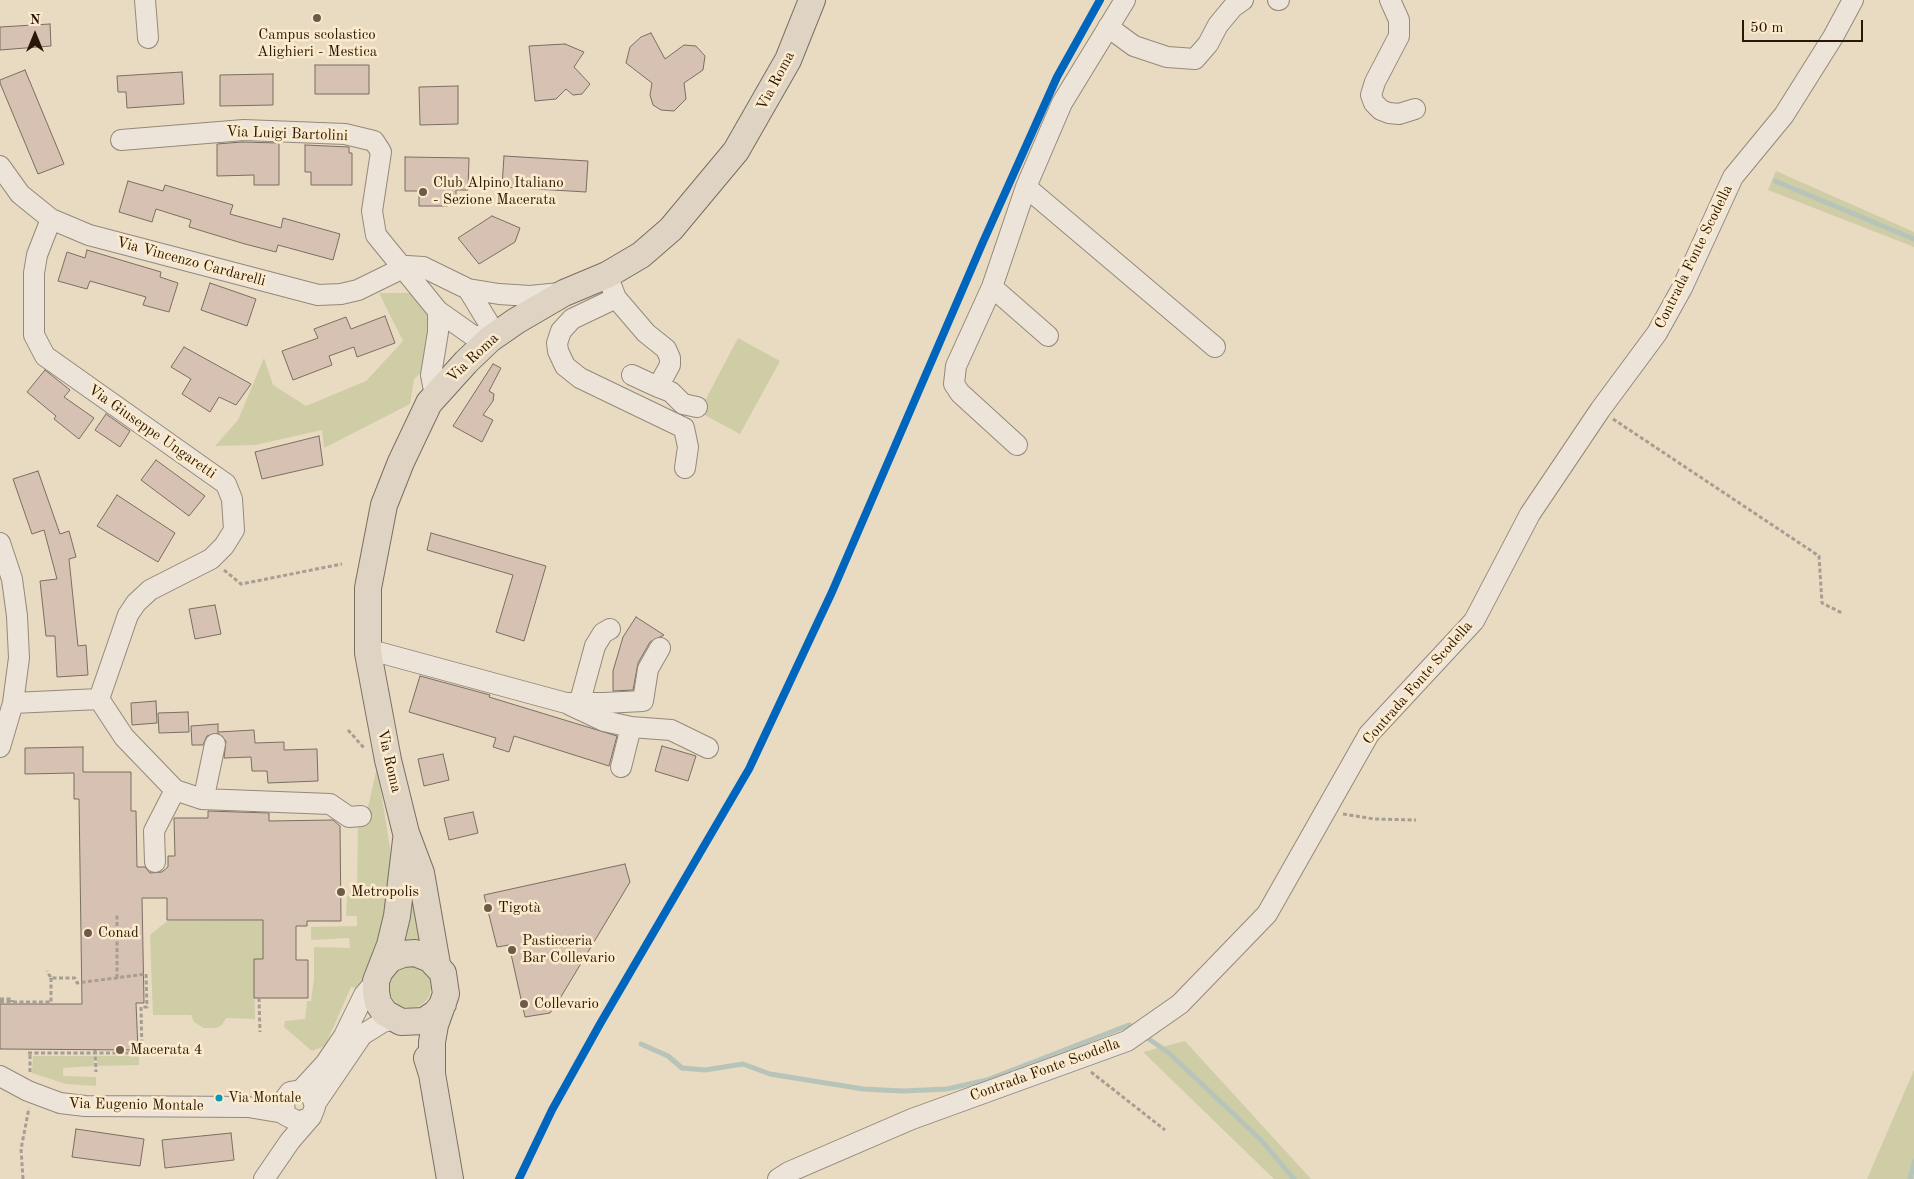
<!DOCTYPE html>
<meta charset="utf-8">
<style>
body{margin:0}
#map{position:relative;width:1914px;height:1179px;overflow:hidden;background:#e9dac2;font-family:"Old Standard TT",serif}
canvas{display:block}
.north{position:absolute;left:10px;top:10px;width:50px;height:50px;-webkit-text-stroke:4px #fceacc;paint-order:stroke;rotate:0deg;font-size:14px;font-weight:700;line-height:20px;text-align:center;color:#291606}
.north::after{content:'';display:block;margin:auto;width:18px;height:22px;background:#291606;clip-path:polygon(50% 0,100% 100%,50% 72%,0 100%)}
.scale{position:absolute;left:1742px;top:20px;width:121px;height:22px;box-sizing:border-box;border:2px solid #291606;border-top:0;padding-left:6px;font-size:15px;line-height:18px;white-space:nowrap;color:#291606;-webkit-text-stroke:4px #fceacc;paint-order:stroke}
</style>
<div id="map">
<canvas width="1914" height="1179"></canvas>
<div class="north">N</div>
<div class="scale">50 m</div>
</div>
<script>
const context = document.querySelector('canvas').getContext('2d');
context.lineJoin = 'round';
function paint(path, color) {
  context.fillStyle = color;
  context.fill(path, 'evenodd');
}
function poly(rows) {
  const path = new Path2D();
  for (const r of rows) {
    if (r.length === 3) {
      path.moveTo(r[0] + r[2], r[1]);
      path.arc(r[0], r[1], r[2], 0, 2 * Math.PI);
      continue;
    }
    path.moveTo(r[0], r[1]);
    for (let i = 2; i < r.length; i += 2) path.lineTo(r[i], r[i + 1]);
  }
  return path;
}
function trace(path, color, width, dash) {
  context.strokeStyle = color;
  context.lineWidth = width;
  context.lineCap = dash ? 'butt' : 'round';
  context.setLineDash(dash || []);
  context.stroke(path);
}
function write(font, color, halo, rows, align = 'center') {
  context.font = font + ' "Old Standard TT",serif';
  context.lineWidth = 5;
  context.setLineDash([]);
  context.textBaseline = 'middle';
  context.strokeStyle = halo;
  context.fillStyle = color;
  for (const [text, x, y, turn = 0] of rows) {
    context.save();
    context.translate(x, y);
    context.rotate((+turn || 0) * Math.PI / 180);
    context.textAlign = isNaN(turn) ? turn : align;
    if (halo) context.strokeText(text, 0, 0);
    context.fillText(text, 0, 0);
    context.restore();
  }
}
paint(poly([
 [1776,171,1914,232,1914,247,1768,190],
 [379,293,417,293,430,319,422,372,414,379,410,404,324,448,322,430,255,445,215,446,238,420,264,358,273,385,306,406,366,381,403,341],
 [738,338,780,361,740,434,699,412],
 [377,767,391,854,392,879,388,925,361,989,351,987,325,1046,312,1051,284,1027,285,1021,305,1019,307,1001,311,1001,314,979,314,947,350,948,349,938,311,940,311,927,357,926,357,916,346,916,347,896,357,895,358,822,367,812],
 [410,874,422,944,398,945],
 [263,920,264,959,254,960,255,1019,226,1018,222,1025,216,1028,204,1028,194,1022,191,1015,153,1015,150,935,167,921],
 [410,987,21],
 [1185,1041,1311,1179,1274,1179,1143,1052],
 [33,1056,94,1056,94,1066,63,1068,63,1076,96,1077,96,1086,66,1084,32,1073],
 [97,1056,139,1056,139,1065,97,1066],
 [1914,1070,1914,1179,1867,1179]
]), '#cfcda6');
trace(poly([
 [1775,181,1914,239],
 [1143,1035,1169,1053,1260,1139,1294,1179],
 [641,1044,668,1056,682,1068,705,1070,743,1064,770,1074,863,1089,903,1091,947,1089,987,1080,1129,1025,1136,1029],
 [1910,1179,1914,1162]
]), '#b7c4ba', 5);
const building = poly([
 [50,24,51,46,0,50,0,27,50,24],
 [651,33,665,59,684,45,696,46,705,56,703,70,684,83,686,99,674,111,661,110,653,105,650,95,652,83,626,63,630,47,641,37,651,33],
 [565,44,584,52,574,67,590,84,582,94,573,95,566,89,556,99,535,101,529,46,565,44],
 [315,65,369,65,369,94,315,94,315,65],
 [25,70,64,164,38,174,0,83,0,80,25,70],
 [182,72,184,104,127,108,126,92,118,92,117,76,182,72],
 [273,74,273,105,220,106,220,75,273,74],
 [458,86,458,124,420,125,419,87,458,86],
 [242,142,279,143,279,185,254,185,254,175,217,176,217,144,242,142],
 [305,145,349,147,349,153,352,153,352,185,311,185,311,172,305,172,305,145],
 [504,156,588,161,586,192,502,187,504,156],
 [405,157,469,158,468,190,456,190,456,201,448,201,448,206,419,206,419,191,405,191,405,157],
 [128,181,163,191,165,185,233,205,230,214,281,228,283,218,340,234,333,260,278,245,276,252,245,244,189,227,191,220,156,209,152,222,119,212,128,181],
 [492,216,520,228,515,242,479,264,458,238,492,216],
 [87,250,161,272,160,277,178,283,169,312,143,305,146,297,90,281,87,289,58,281,67,252,85,258,87,250],
 [210,283,256,299,247,326,201,310,210,283],
 [385,316,395,343,357,357,354,347,329,356,332,365,293,380,282,351,318,338,314,329,346,317,351,329,385,316],
 [184,347,251,384,236,405,219,397,210,412,182,394,191,379,171,367,184,347],
 [493,364,501,368,489,391,494,394,493,401,483,415,493,420,482,442,453,426,493,364],
 [45,370,70,390,64,397,94,418,79,439,54,419,56,416,27,392,45,370],
 [106,414,130,431,120,447,95,430,106,414],
 [319,436,323,465,262,479,255,452,319,436],
 [156,460,205,496,189,516,141,480,156,460],
 [38,471,60,534,69,531,76,557,69,559,78,646,86,645,88,675,57,677,55,636,46,636,40,581,57,579,44,530,32,534,13,479,38,471],
 [117,495,175,533,158,562,97,526,117,495],
 [431,533,546,566,524,641,496,632,513,575,427,550,431,533],
 [215,605,221,634,195,639,189,609,215,605],
 [636,617,664,635,650,642,638,663,633,690,613,691,613,671,623,637,636,617],
 [420,676,490,695,489,697,617,736,609,766,514,736,509,752,493,747,496,738,409,712,420,676],
 [156,701,157,723,132,725,131,703,156,701],
 [188,712,189,732,159,733,158,713,188,712],
 [218,724,218,732,254,730,255,743,284,742,284,750,317,749,318,781,268,783,267,771,252,771,251,757,224,758,226,741,218,733,207,736,203,745,192,745,191,726,218,724],
 [662,746,696,756,688,781,655,771,662,746],
 [83,747,83,772,131,772,131,811,136,811,137,867,145,867,150,873,162,872,168,867,168,856,175,856,174,818,208,818,208,811,269,813,269,821,333,820,340,826,341,921,307,921,307,926,296,926,296,960,308,960,308,998,254,998,254,959,263,959,263,920,167,920,167,898,142,898,144,1003,136,1003,138,1050,0,1049,0,1004,82,1004,79,799,74,799,74,773,25,774,25,748,83,747],
 [443,754,449,780,424,786,418,759,443,754],
 [473,812,478,833,449,840,444,818,473,812],
 [625,864,630,882,556,1005,550,1013,525,1017,509,945,497,947,484,895,625,864],
 [76,1129,144,1139,140,1166,72,1157,76,1129],
 [231,1133,234,1160,165,1168,162,1140,231,1133]
]);
paint(building, '#d6c1b3');
trace(building, '#796f61', 1);
const minor = poly([
 [145,0,148,38],
 [1278,0,1279,0],
 [1390,0,1399,20,1399,36,1375,82,1371,95,1374,103,1381,110,1389,113,1399,114,1415,109],
 [1108,27,1134,46,1167,57,1195,59,1208,44,1218,25,1233,7,1243,0],
 [121,140,244,130,345,134,374,141,381,152,372,211,376,235,438,311,472,335,490,339,488,322,468,289],
 [0,166,20,194,51,219,89,235,318,295,341,294,358,290,407,266,423,267,468,289,499,294,530,296,560,293],
 [1026,187,1215,347],
 [607,275,616,298,572,319,561,331,557,343,558,351,565,366,580,378,684,428,688,447,685,468],
 [992,287,1048,336],
 [616,298,646,333,666,349,670,358,670,365,658,387,632,375],
 [658,387,671,392,683,404,697,407],
 [435,395,431,375,438,332,438,311],
 [1017,445,960,393,954,384,956,366,992,287,1026,187,1062,103,1125,0],
 [0,543,12,579,17,616,19,658,13,703,0,747],
 [368,653,378,652,566,703,604,703,643,701,648,669,660,648],
 [99,699,124,737,175,790,202,799,330,804,349,817,361,816],
 [580,701,595,646,603,633,610,629],
 [13,703,99,699,128,615,136,603,150,590,211,559,224,546,234,530,232,499,226,484,45,356,34,335,34,273,37,255,51,219],
 [570,705,604,721,631,727,671,730,708,748],
 [621,767,631,727],
 [206,787,215,744],
 [155,862,154,831,175,790],
 [0,1076,28,1091,60,1103,85,1106,248,1107,284,1113],
 [301,1090,312,1096,315,1107,311,1117,299,1122,285,1115,284,1100,290,1092,301,1090,325,1064,344,1036,364,995,376,981],
 [315,1104,362,1035,383,1022,394,1019],
 [264,1179,290,1141,309,1119],
 [778,1179,789,1172,912,1119,1127,1041,1180,1004,1267,914,1369,734,1474,621,1530,514,1600,410,1657,333,1682,288,1733,177,1784,115,1833,37,1853,0]
]);
const major = poly([
 [406,840,397,916,390,945,376,981,376,992,378,1003,385,1013,401,1022,424,1021,436,1013,443,1004],
 [437,964,421,873,406,833,388,760,368,653,368,588,384,505,401,462,429,403,466,362,490,339,516,321,564,293,607,275,641,255,671,229,736,151,788,60,812,0],
 [380,971,390,959,403,954,415,953,430,959,443,973,446,994,435,1025,432,1042,432,1074],
 [427,1058,432,1074,450,1179]
]);
trace(minor, '#94897a', 22);
trace(major, '#796f61', 28);
trace(poly([
 [1613,419,1819,556,1822,603,1842,613],
 [224,570,241,584,342,564],
 [348,730,364,748],
 [1343,814,1374,819,1416,820],
 [51,978,51,1003],
 [117,978,117,915],
 [259,998,260,1032],
 [0,999,12,999,12,1002],
 [0,1002,51,1002],
 [95,1050,96,1072],
 [28,1053,142,1053,141,1007,147,1007,146,974,77,983,75,978,51,978,47,971],
 [30,1072,30,1053],
 [1091,1072,1165,1130],
 [23,1179,21,1149,29,1108]
]), '#a69e93', 3, [4, 2.5]);
trace(minor, '#ece4d8', 20);
trace(major, '#dfd4c3', 26);
trace(poly([
 [519,1179,552,1110,600,1024,749,769,832,592,983,242,1057,77,1100,0]
]), '#0065bd', 8);
for (const [x, y, r, color] of [
 [317,18,5,"#6c5b48"],
 [423,192,5,"#6c5b48"],
 [341,892,5,"#6c5b48"],
 [488,908,5,"#6c5b48"],
 [88,933,5,"#6c5b48"],
 [512,950,5,"#6c5b48"],
 [524,1004,5,"#6c5b48"],
 [120,1050,5,"#6c5b48"],
 [219,1098,4.5,"#049aba"]
]) {
  const dot = new Path2D();
  dot.arc(x, y, r, 0, 2 * Math.PI);
  context.fillStyle = color;
  context.fill(dot);
  trace(dot, '#fceacc', 2);
}
write('14px', '#291606', '#fceacc', [
 ["Via Montale",228,1098]
], 'left');
write('15px', '#291606', '#fceacc', [
 ["Campus scolastico",317,35,"center"],
 ["Alighieri - Mestica",317,52,"center"],
 ["Club Alpino Italiano",433,183],
 ["- Sezione Macerata",433,200],
 ["Metropolis",351,892],
 ["Tigotà",498,908],
 ["Conad",98,933],
 ["Pasticceria",522,941],
 ["Bar Collevario",522,958],
 ["Collevario",534,1004],
 ["Macerata 4",130,1050]
], 'left');
write('15px', '#291606', '#fceacc', [
 ["Via Roma",776,81,-62],
 ["Via Luigi Bartolini",287,134,2],
 ["Contrada Fonte Scodella",1694,257,-64],
 ["Via Vincenzo Cardarelli",191,262,15],
 ["Via Roma",473,358,-43],
 ["Via Giuseppe Ungaretti",152,432,35],
 ["Contrada Fonte Scodella",1418,683,-49],
 ["Via Roma",389,761,77],
 ["Contrada Fonte Scodella",1045,1070,-20],
 ["Via Eugenio Montale",136,1105,1]
]);
</script>
